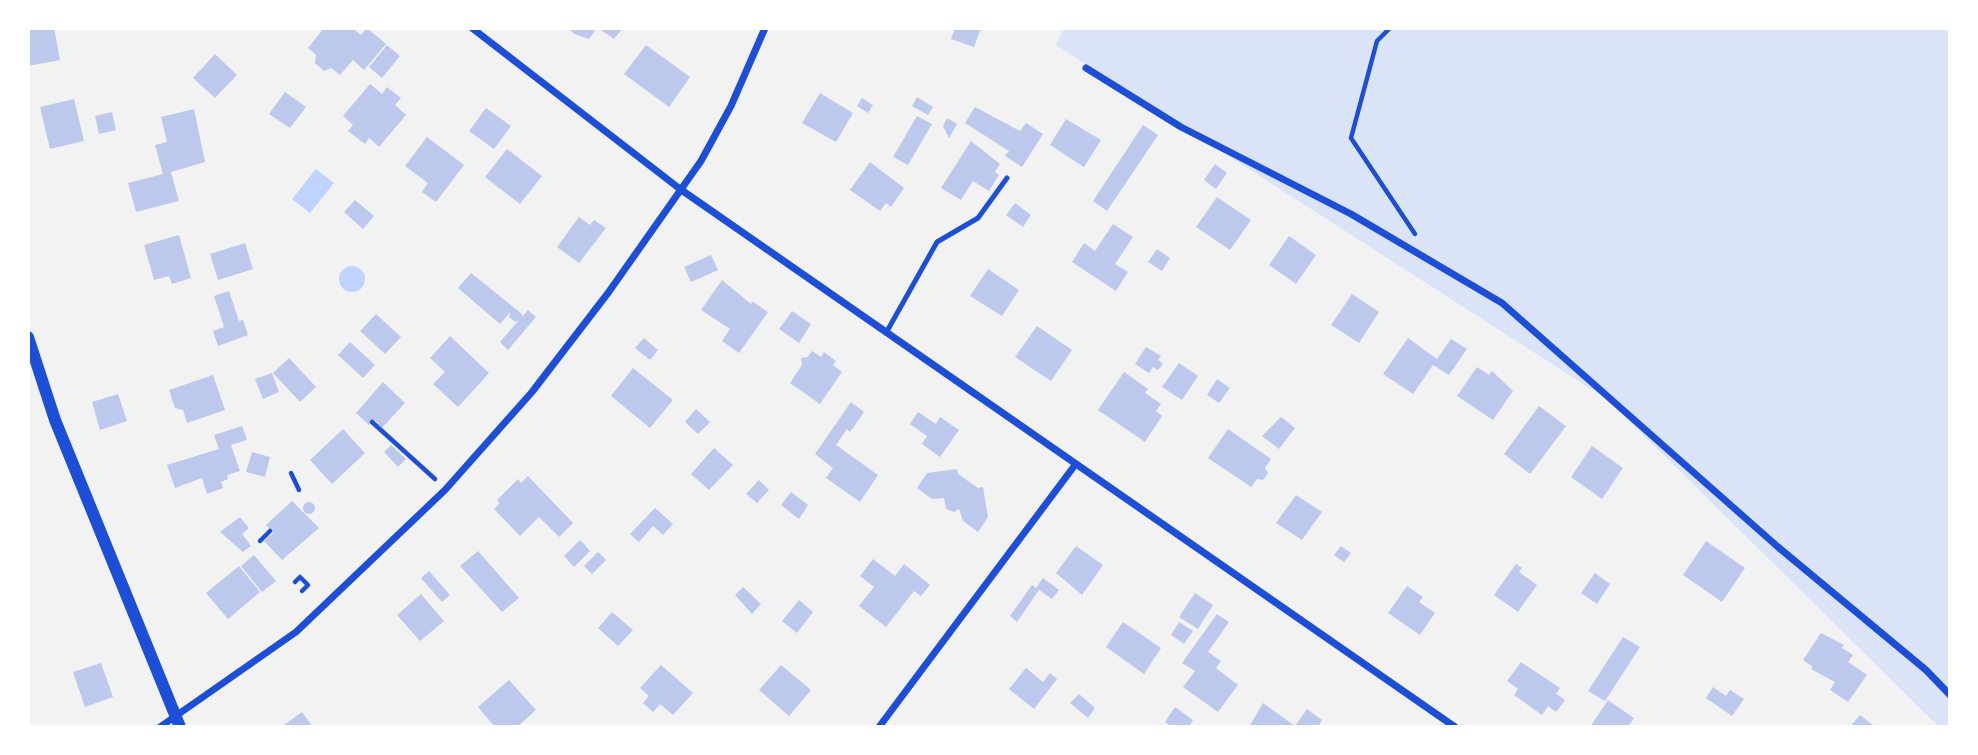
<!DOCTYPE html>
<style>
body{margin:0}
#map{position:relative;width:1978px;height:755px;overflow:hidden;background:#f2f2f2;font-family:Merriweather,serif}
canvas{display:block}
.frame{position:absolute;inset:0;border:30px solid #fff;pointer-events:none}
</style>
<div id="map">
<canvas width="1978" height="755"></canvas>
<div class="frame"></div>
</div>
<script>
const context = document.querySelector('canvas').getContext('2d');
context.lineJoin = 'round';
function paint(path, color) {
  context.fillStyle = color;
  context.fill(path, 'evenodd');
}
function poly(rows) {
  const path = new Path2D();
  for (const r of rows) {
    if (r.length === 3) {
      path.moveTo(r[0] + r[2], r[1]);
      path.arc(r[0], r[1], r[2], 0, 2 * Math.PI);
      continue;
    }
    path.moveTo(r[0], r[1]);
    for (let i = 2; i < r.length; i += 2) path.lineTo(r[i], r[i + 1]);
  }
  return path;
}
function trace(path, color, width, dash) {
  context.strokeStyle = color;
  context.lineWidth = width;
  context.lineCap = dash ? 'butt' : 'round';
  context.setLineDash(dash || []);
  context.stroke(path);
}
paint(poly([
 [1064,28,1950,28,1950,727,1939,727,1608,400,1056,45]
]), '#dbe4f7');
paint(poly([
 [316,169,334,183,310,213,292,199],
 [352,279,13]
]), '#bfd3fe');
paint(poly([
 [28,28,54,28,60,60,28,66],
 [324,28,352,28,361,35,367,28,386,44,364,70,353,60,340,75,331,68,324,71,315,63,316,55,308,48],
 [569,28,597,28,589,39,574,34],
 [598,28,623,28,614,39],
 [955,28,981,28,974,47,951,39],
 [387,45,400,56,382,78,369,67],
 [646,45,690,77,669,107,624,74],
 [215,54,237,75,215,98,193,78],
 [370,84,382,94,387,87,401,98,395,105,406,115,379,147,369,138,365,144,348,131,353,125,343,116],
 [285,92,306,107,290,128,269,114],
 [820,93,853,113,836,142,802,123],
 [917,97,933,107,928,115,912,106],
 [862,98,873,105,868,113,857,106],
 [74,99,84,141,50,149,40,107],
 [975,107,1020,131,1026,123,1043,134,1022,167,1005,156,1009,151,965,123],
 [486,108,511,126,494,149,469,131],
 [194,109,205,162,171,172,179,201,136,212,128,183,163,174,155,145,167,142,161,117],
 [112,112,116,130,99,134,95,116],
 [917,116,932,124,908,165,893,157],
 [947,118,957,124,949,138,943,126],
 [1066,119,1101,140,1084,167,1050,145],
 [1143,125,1158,135,1107,211,1093,201],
 [427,137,464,165,436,202,422,192,428,183,405,166],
 [971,141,1000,164,995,172,999,175,989,191,973,181,961,200,941,188],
 [507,149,542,176,520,204,485,177],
 [870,162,904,188,891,207,886,203,880,211,850,190],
 [1215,164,1227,173,1216,189,1204,180],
 [1217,197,1251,220,1230,250,1196,227],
 [355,200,374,216,363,229,344,212],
 [1015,203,1031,215,1023,227,1006,215],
 [579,217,590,225,594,220,606,228,579,263,557,247],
 [1113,224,1133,237,1115,264,1128,272,1116,291,1072,262,1084,243,1095,251],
 [179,235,191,278,172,284,169,276,154,280,144,245],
 [1289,236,1316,255,1296,284,1269,265],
 [245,243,253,269,218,280,210,254],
 [1157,249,1170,258,1162,271,1148,262],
 [711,255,718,270,691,282,684,267],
 [988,269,1019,290,1002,316,970,296],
 [471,273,522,314,522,317,528,310,536,317,508,350,500,342,519,320,515,322,509,317,510,312,500,324,458,288],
 [722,280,751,304,752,301,768,312,739,353,722,341,730,329,701,310],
 [229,291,239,321,243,320,248,335,218,346,213,331,224,327,214,296],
 [1352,294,1379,312,1359,343,1331,325],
 [792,311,811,324,799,343,779,329],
 [376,314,401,337,385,354,360,331],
 [1037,326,1072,350,1051,381,1015,357],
 [450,336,489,373,458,407,433,384,445,372,430,358],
 [644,338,658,350,650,360,635,348],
 [1408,338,1437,359,1451,339,1467,349,1449,375,1433,365,1413,394,1383,374],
 [350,342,375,365,363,378,338,355],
 [1146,347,1161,356,1158,360,1163,364,1158,370,1153,367,1149,373,1135,364],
 [812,351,821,357,824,352,836,361,833,365,842,372,820,404,790,383,802,365,801,358,808,357],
 [289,358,316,387,300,402,273,373],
 [1179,363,1198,376,1182,400,1162,387],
 [1477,367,1489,375,1492,371,1513,391,1493,420,1457,396],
 [633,368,673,400,650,428,611,396],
 [1124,372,1148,389,1145,393,1161,404,1156,411,1162,416,1145,442,1098,410],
 [272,373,279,392,263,399,255,379],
 [213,375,225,410,187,423,183,410,175,408,169,390],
 [1217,379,1230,388,1219,403,1207,395],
 [383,382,405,403,382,428,375,420,369,425,356,413],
 [118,394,127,421,100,430,92,402],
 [851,402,864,412,850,432,847,429,836,445,878,475,860,502,826,478,833,468,815,454],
 [1539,406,1566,426,1530,474,1504,454],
 [696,409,710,422,698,434,685,422],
 [918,412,936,424,940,417,959,430,940,457,922,444,927,436,910,424],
 [1281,417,1295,428,1279,449,1262,436],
 [242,426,247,440,231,445,240,471,227,475,228,479,221,482,223,488,207,494,202,478,175,488,167,465,219,449,214,435],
 [343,429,365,453,332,484,310,460],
 [1228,429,1271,459,1265,468,1268,473,1263,480,1257,479,1251,487,1208,458],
 [391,445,406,459,398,467,384,452],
 [1592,446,1623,468,1602,499,1571,477],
 [714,448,733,465,709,490,691,474],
 [252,452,270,457,265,477,246,472],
 [957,469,958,474,978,488,983,487,988,517,978,532,963,521,959,509,954,512,946,509,944,498,932,499,917,488,927,473],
 [528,476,573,523,559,537,539,517,520,536,494,509,500,503,497,500,518,479,521,483],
 [759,480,769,490,757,503,746,494],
 [791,492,808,505,799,519,781,505],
 [1296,495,1322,512,1302,540,1276,523],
 [292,501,319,528,282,560,264,541,273,533,266,525],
 [309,508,6],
 [655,508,673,524,663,535,653,526,639,542,630,534],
 [240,517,249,528,242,534,251,546,243,552,220,532],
 [580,540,590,551,574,567,564,556],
 [1706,541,1745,568,1722,602,1683,575],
 [1076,546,1103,565,1082,595,1056,573],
 [1341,546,1351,553,1344,562,1334,555],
 [478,551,519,598,502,612,460,566],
 [598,552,606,560,592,574,584,566],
 [254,555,276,581,262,592,241,566],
 [873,559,895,576,904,564,930,585,921,596,914,591,886,627,859,606,874,587,860,576],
 [1516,564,1522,568,1519,572,1537,585,1518,612,1494,595],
 [239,566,260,592,228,619,206,593],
 [429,571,450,595,442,602,421,578],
 [1595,573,1610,584,1597,604,1581,593],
 [1043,578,1059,590,1052,599,1039,590,1017,622,1010,616,1032,585,1036,588],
 [1407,586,1423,597,1419,602,1435,613,1420,635,1388,613],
 [743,587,761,604,752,614,735,595],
 [1195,593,1213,605,1198,629,1179,617],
 [421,594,444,621,420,641,397,615],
 [799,600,813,612,797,633,782,621],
 [612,612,633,630,618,646,598,628],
 [1217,614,1229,622,1208,652,1221,661,1216,668,1238,685,1218,712,1183,687,1195,671,1182,663],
 [1123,622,1161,648,1144,674,1106,647],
 [1179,622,1193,631,1184,644,1171,635],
 [1821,633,1844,645,1842,648,1853,655,1848,662,1867,675,1848,702,1830,690,1835,682,1811,669,1813,667,1803,660],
 [1623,637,1640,647,1605,701,1588,691],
 [1521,662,1560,688,1556,694,1565,700,1556,712,1548,706,1542,715,1514,695,1518,689,1507,681],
 [101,663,113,697,85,707,73,672],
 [661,665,693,693,673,715,660,704,653,712,643,703,649,696,640,688],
 [781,665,811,690,789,716,759,690],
 [1026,668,1043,682,1050,673,1057,679,1034,709,1009,689],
 [509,680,536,710,517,727,495,727,478,707],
 [1713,687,1726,696,1730,690,1744,699,1732,716,1706,698],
 [1079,694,1095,708,1088,718,1070,703],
 [1608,700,1634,718,1628,727,1590,727],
 [1263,703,1295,726,1307,709,1322,720,1318,727,1249,727],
 [1175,707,1193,720,1189,727,1172,727,1165,722],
 [302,712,313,727,281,727],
 [1860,715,1875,727,1850,727]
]), '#bdc9ec');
trace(poly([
 [1390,28,1377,41,1351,138,1415,234],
 [372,422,435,479],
 [291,473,299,490],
 [260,541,270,531],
 [295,582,300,577,308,585,302,591]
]), '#1d4ed8', 4.5);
trace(poly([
 [886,333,937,242,978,218,1007,178]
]), '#1d4ed8', 5);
trace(poly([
 [472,28,680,189,1455,727],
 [1086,68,1181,127,1351,214,1502,303,1778,547,1926,670,1950,695],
 [160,727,296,632,445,490,532,392,608,293,701,161,731,106,765,28],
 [879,727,1075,465]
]), '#1d4ed8', 7);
trace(poly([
 [28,337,55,420,180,727]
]), '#1d4ed8', 12);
</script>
